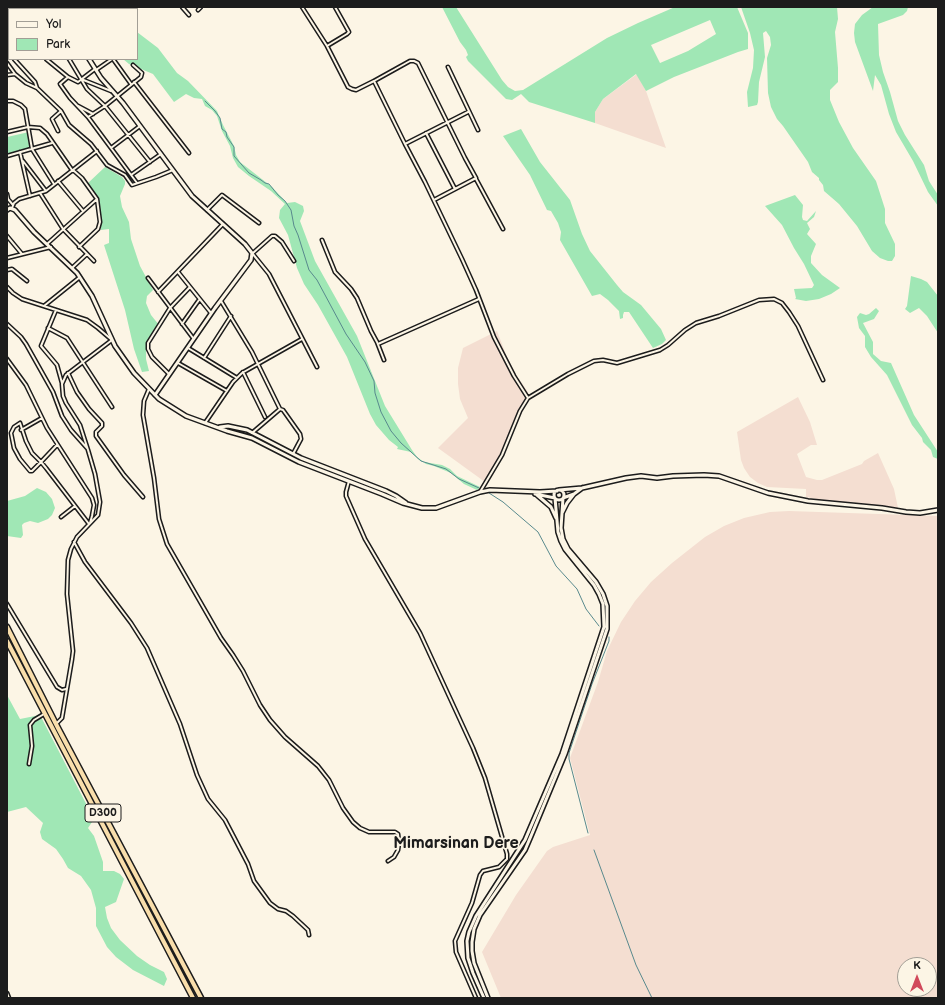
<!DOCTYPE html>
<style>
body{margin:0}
#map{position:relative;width:945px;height:1005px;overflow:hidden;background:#fcf5e5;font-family:"Balsamiq Sans",sans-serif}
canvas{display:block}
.frame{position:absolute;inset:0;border:8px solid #1c1c1c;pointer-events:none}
.legend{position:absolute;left:8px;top:8px;width:130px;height:52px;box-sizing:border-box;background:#fcf5e5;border:1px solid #a29e95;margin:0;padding:5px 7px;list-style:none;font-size:12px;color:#1c1c1c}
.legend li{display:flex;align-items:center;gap:8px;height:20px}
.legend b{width:20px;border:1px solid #a29e95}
.north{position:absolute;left:897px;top:957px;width:40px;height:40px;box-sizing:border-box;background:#fcf5e5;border:1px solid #a29e95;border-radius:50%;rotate:0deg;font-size:11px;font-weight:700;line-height:16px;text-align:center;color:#1c1c1c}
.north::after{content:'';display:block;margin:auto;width:14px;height:18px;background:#d1495b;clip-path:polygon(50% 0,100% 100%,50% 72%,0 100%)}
</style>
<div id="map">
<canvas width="945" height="1005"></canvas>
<div class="frame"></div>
<ul class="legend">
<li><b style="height:5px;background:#fcf5e5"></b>Yol</li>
<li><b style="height:11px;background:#a0e7b5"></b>Park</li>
</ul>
<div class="north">K</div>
</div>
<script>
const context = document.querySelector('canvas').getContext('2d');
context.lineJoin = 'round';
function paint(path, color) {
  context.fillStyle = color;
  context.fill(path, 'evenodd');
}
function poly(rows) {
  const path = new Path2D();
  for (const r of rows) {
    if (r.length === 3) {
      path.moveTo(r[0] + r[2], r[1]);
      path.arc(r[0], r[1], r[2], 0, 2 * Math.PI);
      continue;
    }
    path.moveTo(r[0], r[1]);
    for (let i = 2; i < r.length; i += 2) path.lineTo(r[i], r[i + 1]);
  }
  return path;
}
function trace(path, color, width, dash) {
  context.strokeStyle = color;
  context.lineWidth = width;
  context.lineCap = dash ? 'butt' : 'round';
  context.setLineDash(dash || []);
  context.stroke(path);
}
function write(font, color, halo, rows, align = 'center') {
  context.font = font + ' "Balsamiq Sans",sans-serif';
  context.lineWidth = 3.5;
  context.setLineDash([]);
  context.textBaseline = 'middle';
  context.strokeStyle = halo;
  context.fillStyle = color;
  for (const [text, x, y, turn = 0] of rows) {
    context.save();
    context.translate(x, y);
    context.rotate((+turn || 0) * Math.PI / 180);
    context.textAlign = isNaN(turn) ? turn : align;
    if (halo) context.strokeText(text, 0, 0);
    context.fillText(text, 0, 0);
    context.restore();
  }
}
paint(poly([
 [637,74,646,91,666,148,595,123,595,112,603,99],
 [497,331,507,357,517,376,528,392,529,398,509,440,485,482,438,448,468,418,460,399,458,384,458,368,463,348],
 [798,397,810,422,817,445,811,445,797,454,806,477,817,480,822,480,862,464,864,461,878,453,894,489,898,508,821,500,806,497,806,489,767,487,758,483,750,477,744,468,741,460,737,432],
 [789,511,938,516,938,998,501,998,482,952,516,895,547,851,553,847,590,835,570,758,598,682,607,651,621,622,635,601,651,582,672,563,705,537,724,526,744,518,770,512],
 [905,965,929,965,929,989,905,989]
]), '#f4ded1');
paint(poly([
 [442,7,456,7,502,80,508,87,515,91,523,90,607,38,638,23,675,7,737,7,748,33,748,49,738,52,674,77,646,91,636,74,603,99,595,112,595,123,529,102,521,94,512,100,506,99,468,61,466,57,468,55,466,50,460,42],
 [710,20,716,34,688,51,660,63,651,45],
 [741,7,837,7,838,19,835,32,838,68,838,82,830,90,830,100,839,122,853,148,876,181,885,209,885,223,895,244,895,256,892,261,888,261,880,258,872,251,857,226,839,204,824,191,823,185,819,180,819,178,812,172,808,162,783,126,777,119,771,107,768,93,767,58,771,45,770,37,766,31,763,33,765,57,759,82,758,102,757,105,748,107,747,92,753,68,754,50,750,33],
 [873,7,908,7,907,11,903,15,878,24,879,55,883,72,890,92,898,121,905,135,924,165,929,181,938,195,938,206,928,192,913,161,896,132,889,114,881,85,875,75,873,91,855,42,854,33,855,24,862,15],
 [137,32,158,48,177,73,188,81,217,111,223,125,234,146,236,155,240,162,272,187,287,203,295,202,303,206,304,211,300,221,315,261,357,336,385,406,412,450,417,457,424,462,442,465,450,469,457,476,480,487,477,490,464,484,451,473,434,466,426,464,418,459,411,452,397,449,398,447,389,440,376,425,370,414,347,357,318,305,304,284,297,268,288,235,279,218,280,210,285,204,271,191,249,176,238,167,233,158,230,146,222,131,217,116,212,110,205,106,202,99,194,98,186,94,174,102,153,74,129,64,123,59,137,59],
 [521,129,540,162,570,200,582,234,590,251,617,285,623,292,641,305,661,329,666,340,662,344,653,348,629,312,624,312,623,315,623,318,620,319,619,311,608,300,600,294,592,296,560,240,561,232,558,223,551,211,547,210,530,175,503,136],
 [29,132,31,149,7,156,7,137],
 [105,167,122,177,125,181,125,184,120,196,122,207,129,222,131,239,140,266,153,290,147,296,146,303,151,315,159,325,146,344,146,359,149,371,142,372,134,349,125,310,104,245,109,243,109,229,101,230,100,204,87,184],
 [795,195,803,205,802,217,803,220,807,221,816,211,814,217,807,223,810,229,807,234,816,244,811,256,811,263,822,275,840,288,831,294,819,299,806,301,795,299,796,298,794,289,812,288,814,285,804,264,794,248,782,225,765,206],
 [911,276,921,279,927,282,938,296,938,333,927,316,919,308,910,313,905,309,907,306],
 [876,308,879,311,874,319,863,323,873,342,873,354,881,361,891,363,914,415,938,452,938,459,933,457,931,450,923,442,922,438,912,425,887,375,871,357,865,347,865,336,859,328,857,317,860,313,866,315,869,314],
 [37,488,46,492,52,499,55,508,52,515,48,519,38,523,30,521,24,523,22,525,23,535,21,538,7,536,7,501,25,496],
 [7,695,20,719,40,715,94,819,88,828,94,836,103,862,103,871,114,871,120,874,124,879,116,902,105,907,107,918,111,928,120,940,137,956,150,965,164,972,167,979,164,986,133,970,116,957,107,947,96,926,96,908,91,890,81,876,68,868,63,859,56,849,42,839,40,832,43,823,26,807,7,812]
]), '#a0e7b5');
trace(poly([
 [205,101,215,111,220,118,222,129,226,132,227,137,234,147,234,156,249,173,261,180,265,183,269,184,278,195,285,201,291,210,294,226,298,235,309,270,317,280,346,334,365,362,374,381,375,393,381,412,391,431,401,443,421,461,446,469,459,479,479,488],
 [489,493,503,502,538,532,556,566,577,589,586,609,599,626],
 [588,833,569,759,569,753,592,684,609,641,609,637],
 [594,850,636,965,652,998]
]), '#58898d', 1);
const street = poly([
 [9,7,11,9],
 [38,7,40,9],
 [59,7,60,9],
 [182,7,189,15],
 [302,7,327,46,348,87,352,89,356,90,374,81,405,144,468,112],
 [198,10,201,7],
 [327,46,347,34,349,32,335,7],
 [7,52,9,54],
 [14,59,35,82,37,88],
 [46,59,68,77,78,82,95,69],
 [69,59,81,79,111,91],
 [113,59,131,84],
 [7,63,15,74,26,83,37,88,61,111,69,125,91,144,107,165,125,175,132,185,156,177,173,170],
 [448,67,478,130],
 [96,70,112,59],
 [7,75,15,74],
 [68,77,60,84,70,98,88,117,137,183],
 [81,79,87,89,105,106,150,162],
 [374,81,410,61,414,61,418,63,465,158,476,178,434,200],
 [134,82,189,153],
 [7,101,13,101,21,105,25,109,32,149,54,184],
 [78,106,93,114],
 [88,117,105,106,141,77,142,73,133,65],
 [58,131,52,119,61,111],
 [7,132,28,127,40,128,47,134,72,170],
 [426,133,455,189],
 [405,144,425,182,462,259,476,290,494,337,514,376,528,398],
 [111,148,140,126],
 [20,152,30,196],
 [7,156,52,143],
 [23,161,46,191],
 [73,170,82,178,97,199,100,222,98,229,79,247],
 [131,175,161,154],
 [476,179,503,229],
 [58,181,83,211],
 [40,193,63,229,94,261],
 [7,194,8,199,13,205],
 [12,208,14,203,19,199,46,191,97,151],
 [207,210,222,195,259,223],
 [7,236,22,254],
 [322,240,335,272,351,289,357,298,371,331,377,342,384,360],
 [47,244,97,199],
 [252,253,269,274,317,367],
 [253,253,272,236,275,236,282,242,294,261],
 [7,258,51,247],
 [72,268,87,254],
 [7,270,12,269,27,281],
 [178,272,211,313],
 [148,278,193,338],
 [7,287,13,293,22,299,87,320,98,328,112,340,66,375,62,384,63,396,66,403,80,425,88,450,95,474,100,502,98,515,77,537,71,549,68,560,67,594,73,651,72,659,62,718,56,724],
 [158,292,223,224],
 [221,301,252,352,280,409,283,410,300,434,301,439,293,454],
 [44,306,80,277],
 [56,310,41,346,57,365,62,383],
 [7,324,21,337,26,344,53,392,62,416,71,430,87,448],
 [182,324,199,300],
 [48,328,67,338,112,407],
 [378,344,479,299],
 [188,348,237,378],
 [204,358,231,316],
 [7,359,26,385,47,428,92,498,94,505,92,516,90,523],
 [178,363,227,391],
 [243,372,265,417],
 [68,373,77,392,89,409,102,423,102,426,96,432,96,436,124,475,143,497],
 [169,374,152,357,148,349,148,343,170,308,190,287],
 [149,389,144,401,143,415,154,478,159,519,167,544,221,638,233,655,243,671,260,705,270,720,285,737,318,766,329,780,343,808,353,822,360,828,369,832,395,832,398,834,399,843,398,850,394,857,388,861],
 [205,423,233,382,242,373,302,339],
 [21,430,42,418],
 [252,433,280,409],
 [57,445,41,462,32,471,30,471,20,459,14,448,11,433,14,427,20,423,26,441,32,453,41,462,46,468,89,524],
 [349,481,346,492,346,496,365,539,420,633,473,748,485,778,507,854,507,859,499,867,483,871,480,875,472,903,455,941,456,952,476,998],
 [480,492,502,455,520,411,528,398,568,374,594,361,603,360,617,363,660,350,668,345,685,330,696,323,719,316,759,300,774,299,782,303,789,312,798,326,823,380],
 [61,517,75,506],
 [74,542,85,562,131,623,147,648,180,724,197,775,208,799,225,820,248,864,254,881,270,903,278,909,286,911,293,916,308,930,309,935],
 [7,604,57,687,62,690,66,689],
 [29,764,32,746,30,725,34,720,44,714],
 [7,993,9,998]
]);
const secondary = poly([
 [64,7,64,9],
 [89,59,101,78,123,103,192,196,245,244,252,253,251,260,215,308,155,395],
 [7,210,10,208,15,210,34,232,77,273,92,296,115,346,134,373,159,399,186,416,227,431,252,438,299,462,382,494,403,503,422,508,436,508,480,492,490,490,540,492,557,491],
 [220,427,228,426,247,430,301,458,386,491,396,496,406,503],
 [559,490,582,488,626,478,641,476,657,478,673,476,704,475,719,476,768,493,808,501,882,508,906,512,920,513,938,510],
 [559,495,5],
 [537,495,551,507,556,518],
 [562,513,567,503,574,494],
 [484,998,473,973,468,958,467,941,469,932,476,916,525,840,562,754,604,627,603,604,599,594,594,585,565,549,561,541,558,532,555,498,535,494],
 [488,998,474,963,472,951,472,942,474,929,480,915,525,850,531,836,565,754,607,629,607,606,603,594,596,582,568,549,563,539,561,528,563,498,574,494,582,488]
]);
const highway = poly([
 [7,627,58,728,201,998],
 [7,641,193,998]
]);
trace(street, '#1c1c1c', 5);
trace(secondary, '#1c1c1c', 6);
trace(highway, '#1c1c1c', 7);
trace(street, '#fcf5e5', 2);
trace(secondary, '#fcf5e5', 3);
trace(highway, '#f9deab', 4);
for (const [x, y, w] of [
 [103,813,36]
]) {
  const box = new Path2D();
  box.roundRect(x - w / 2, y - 9, w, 18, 3);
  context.fillStyle = '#fcf5e5';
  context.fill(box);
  trace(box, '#1c1c1c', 1);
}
write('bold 11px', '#1c1c1c', null, [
 ["D300",103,813]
]);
write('bold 16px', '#1c1c1c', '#fcf5e5', [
 ["Mimarsinan Dere",456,844]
]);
</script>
